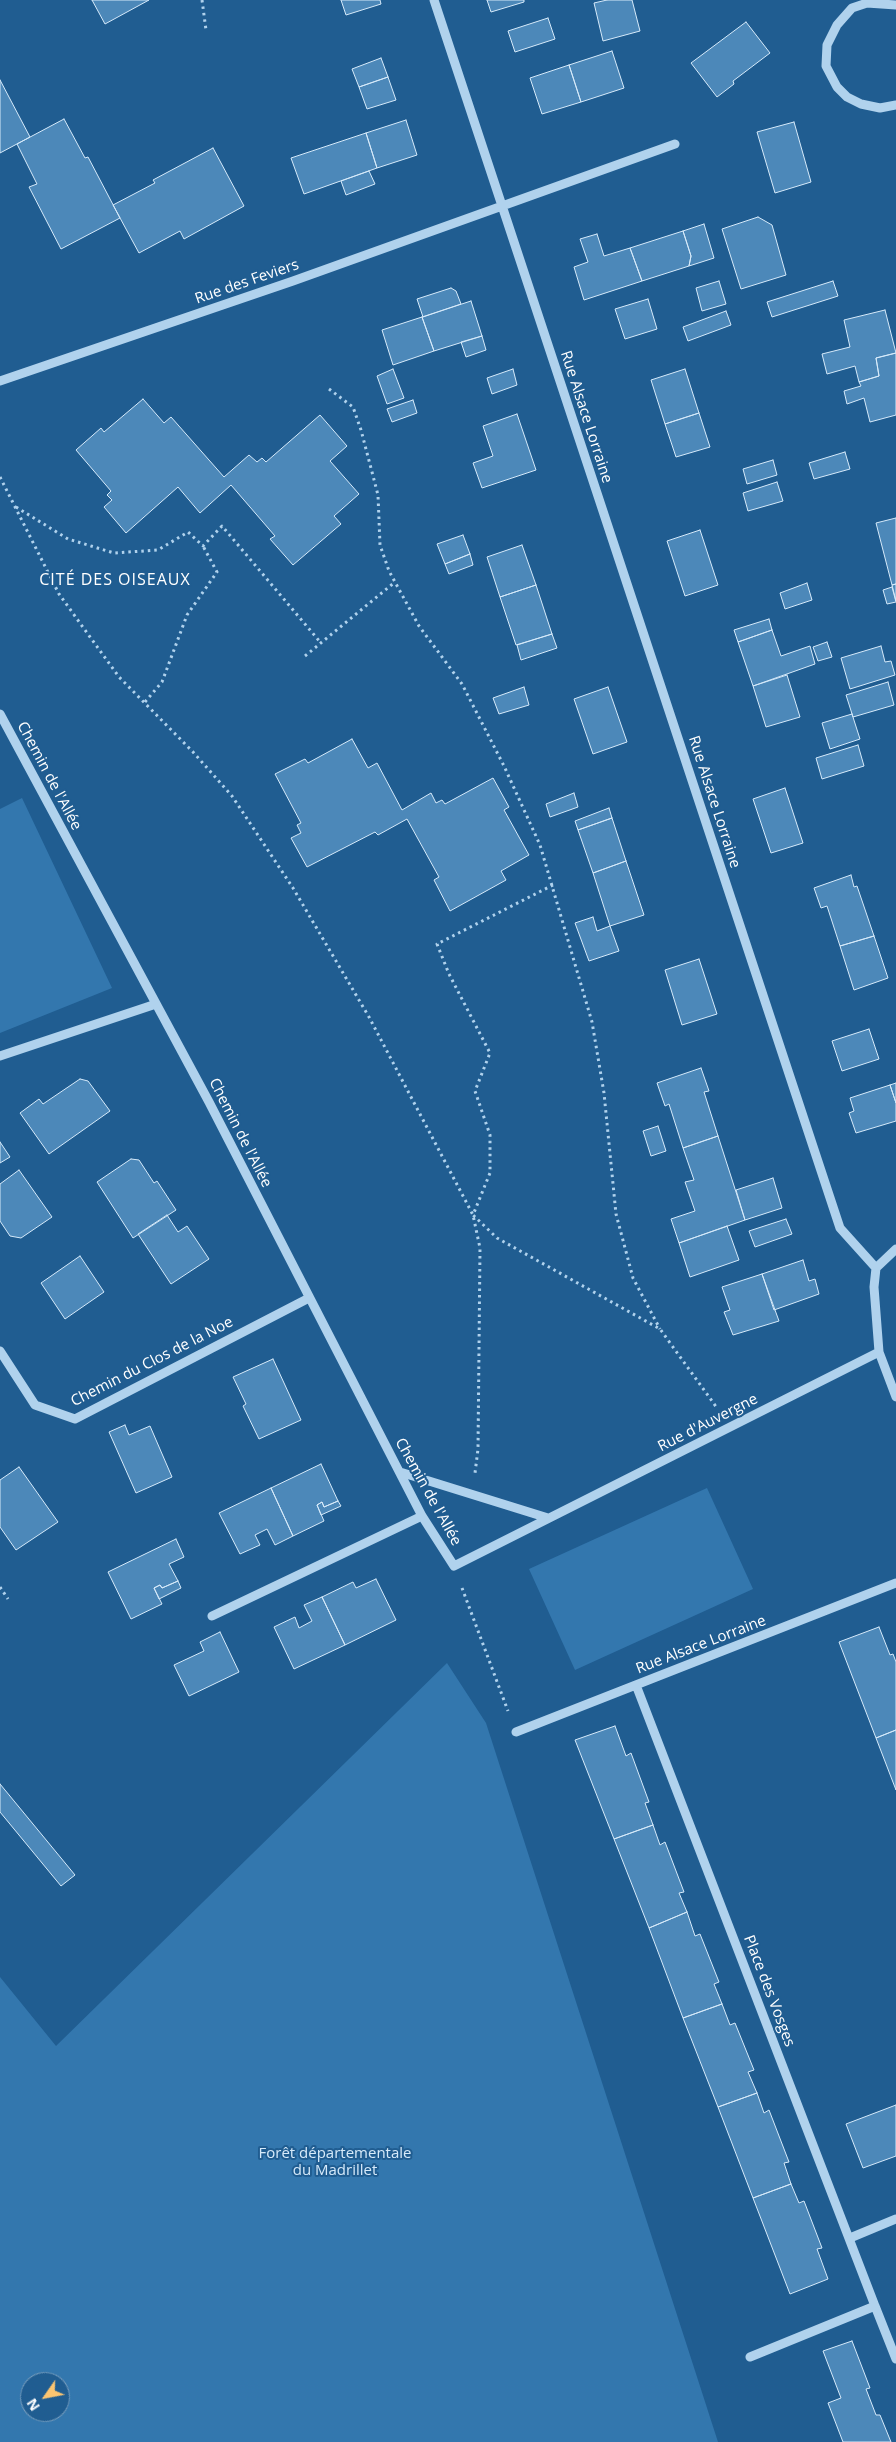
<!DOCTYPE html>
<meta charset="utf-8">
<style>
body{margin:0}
#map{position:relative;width:896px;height:2442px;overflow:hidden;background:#205d91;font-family:"Open Sans",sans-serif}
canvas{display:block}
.north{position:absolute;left:20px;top:2372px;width:50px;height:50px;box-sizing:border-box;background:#205d91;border:1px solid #799ebd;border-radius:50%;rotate:237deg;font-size:14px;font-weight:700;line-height:20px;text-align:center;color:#fff}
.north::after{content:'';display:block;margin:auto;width:18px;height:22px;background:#fbc571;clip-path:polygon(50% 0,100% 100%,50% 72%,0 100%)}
</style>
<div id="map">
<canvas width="896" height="2442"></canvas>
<div class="north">N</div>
</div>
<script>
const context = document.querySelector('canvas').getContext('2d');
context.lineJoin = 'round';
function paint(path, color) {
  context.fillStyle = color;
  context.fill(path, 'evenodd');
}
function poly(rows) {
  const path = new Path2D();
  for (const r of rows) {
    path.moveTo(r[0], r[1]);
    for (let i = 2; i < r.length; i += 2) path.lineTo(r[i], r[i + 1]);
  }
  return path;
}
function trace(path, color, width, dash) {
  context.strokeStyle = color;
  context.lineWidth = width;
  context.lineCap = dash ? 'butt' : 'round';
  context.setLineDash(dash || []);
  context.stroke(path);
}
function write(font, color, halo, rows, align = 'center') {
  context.font = font + ' "Open Sans",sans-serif';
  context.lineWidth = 4;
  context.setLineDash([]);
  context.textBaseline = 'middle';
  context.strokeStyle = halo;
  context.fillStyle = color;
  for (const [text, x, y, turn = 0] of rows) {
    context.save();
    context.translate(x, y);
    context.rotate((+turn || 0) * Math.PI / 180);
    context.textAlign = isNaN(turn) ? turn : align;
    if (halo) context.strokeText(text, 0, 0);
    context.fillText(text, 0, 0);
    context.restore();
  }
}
paint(poly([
 [22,798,112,988,0,1033,0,809],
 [707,1488,753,1589,575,1670,529,1569],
 [447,1663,486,1723,718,2442,0,2442,0,1977,56,2046],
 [30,2382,60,2382,60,2412,30,2412]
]), '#3377ae');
const building = poly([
 [92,0,149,0,105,24,92,0],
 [341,0,380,0,381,4,346,15,341,0],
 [487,0,524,0,524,2,491,12,487,0],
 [607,0,632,0,640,31,603,41,594,3,607,0],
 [548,18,555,39,515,52,508,31,548,18],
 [746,22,770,53,733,81,734,84,717,97,691,63,746,22],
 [612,51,624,88,581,102,569,65,612,51],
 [381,58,388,77,359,87,352,69,381,58],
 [569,65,581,102,542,114,530,78,569,65],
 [388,77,396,100,367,109,359,87,388,77],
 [0,80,30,137,0,153,0,80],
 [64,119,85,158,88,157,120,218,61,249,29,187,37,184,17,144,64,119],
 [406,120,417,155,377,168,366,133,406,120],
 [794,122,811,182,775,193,757,132,794,122],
 [366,133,377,168,304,194,291,158,366,133],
 [213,148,244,206,184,239,180,231,139,253,113,205,155,183,153,180,213,148],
 [369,171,375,184,346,195,341,181,369,171],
 [758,217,772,225,786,275,741,289,722,229,758,217],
 [704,224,714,258,689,266,691,256,683,231,704,224],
 [683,231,691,256,689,266,642,281,630,248,683,231],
 [597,234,604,256,630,248,642,281,584,300,574,267,588,262,580,239,597,234],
 [719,281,726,304,702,311,696,288,719,281],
 [833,281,838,296,772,317,767,302,833,281],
 [451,288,456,291,461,304,423,317,417,299,451,288],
 [648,299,657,329,625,339,615,309,648,299],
 [471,301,482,336,434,351,422,317,471,301],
 [885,310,896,353,876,358,879,376,859,382,855,366,827,374,822,354,850,347,844,320,885,310],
 [726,311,731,325,688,341,683,327,726,311],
 [422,317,434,351,393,365,382,330,422,317],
 [482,336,486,350,466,357,461,342,482,336],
 [896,353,896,415,870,422,864,398,847,404,844,391,861,386,859,382,879,376,876,358,896,353],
 [393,369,404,398,387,404,377,376,393,369],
 [513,369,517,385,492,394,487,378,513,369],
 [685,369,699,413,665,424,651,380,685,369],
 [143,399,164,423,171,417,224,477,249,455,257,462,262,458,266,462,320,415,347,446,330,461,359,494,334,516,341,524,293,565,270,539,275,536,231,485,200,513,178,487,126,533,104,507,112,500,107,495,111,491,76,450,101,428,104,432,143,399],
 [413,400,417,413,392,422,387,409,413,400],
 [699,413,710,447,676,457,665,424,699,413],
 [517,414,536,470,482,488,473,463,493,456,483,426,517,414],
 [845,452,850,469,814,479,809,463,845,452],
 [773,460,777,475,747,484,743,469,773,460],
 [777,482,783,501,748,511,743,493,777,482],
 [896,518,896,584,892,585,876,523,896,518],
 [700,530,718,585,685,596,667,541,700,530],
 [463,535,470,554,445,564,437,544,463,535],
 [522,545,536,585,500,597,487,557,522,545],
 [470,554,473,565,449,574,445,564,470,554],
 [807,583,812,600,785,609,780,593,807,583],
 [896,584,896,601,892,585,896,584],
 [536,585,552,634,516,645,500,597,536,585],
 [892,587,896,602,887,604,883,590,892,587],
 [769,619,772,630,738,642,734,630,769,619],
 [772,630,781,656,810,646,815,664,753,686,738,642,772,630],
 [552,634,557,648,521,660,517,645,552,634],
 [827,642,832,657,818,661,813,647,827,642],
 [881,646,885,662,891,661,895,675,850,689,841,658,881,646],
 [787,675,800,717,766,727,753,686,787,675],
 [888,682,894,705,853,717,846,695,888,682],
 [524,687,529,705,499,714,493,698,524,687],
 [608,687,627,742,593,754,574,699,608,687],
 [852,714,860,739,830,749,822,723,852,714],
 [352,739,368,768,377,763,402,810,431,793,436,803,442,800,445,804,493,778,509,807,504,810,529,855,501,871,506,880,450,911,434,880,439,877,407,819,378,835,375,832,307,867,291,838,301,833,297,825,301,823,275,774,305,759,308,763,352,739],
 [858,745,864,766,822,779,816,758,858,745],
 [785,788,803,843,771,853,753,799,785,788],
 [574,793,578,807,550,817,546,804,574,793],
 [609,808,612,818,578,830,575,821,609,808],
 [612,818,626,861,593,873,578,830,612,818],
 [626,861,644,915,610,926,593,873,626,861],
 [851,875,854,887,857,886,874,936,840,946,827,906,821,908,814,888,851,875],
 [593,917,597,931,610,926,619,951,589,961,575,923,593,917],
 [874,936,888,978,854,990,840,946,874,936],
 [699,959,717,1014,682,1025,665,970,699,959],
 [869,1029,879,1059,842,1071,832,1041,869,1029],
 [701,1068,709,1091,704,1092,718,1136,683,1148,669,1104,665,1106,657,1083,701,1068],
 [80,1079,88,1081,110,1111,49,1154,20,1113,39,1099,43,1104,80,1079],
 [896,1083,896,1103,890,1085,896,1083],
 [890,1085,896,1103,896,1121,856,1133,849,1113,854,1111,850,1098,890,1085],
 [658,1126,666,1151,651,1156,643,1131,658,1126],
 [718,1136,745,1220,679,1243,671,1219,695,1211,685,1182,694,1180,683,1148,718,1136],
 [0,1142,10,1157,0,1163,0,1142],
 [131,1159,139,1160,154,1183,157,1181,176,1210,133,1238,97,1182,131,1159],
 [19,1170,52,1217,21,1238,10,1236,0,1221,0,1184,19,1170],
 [773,1178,782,1208,745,1220,736,1190,773,1178],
 [167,1215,178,1232,187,1226,209,1259,171,1284,138,1234,167,1215],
 [786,1219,792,1234,755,1247,749,1231,786,1219],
 [727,1226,739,1260,690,1277,679,1243,727,1226],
 [80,1256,104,1292,65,1319,41,1283,80,1256],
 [803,1260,809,1281,815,1279,819,1294,774,1310,762,1274,803,1260],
 [762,1274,779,1321,733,1335,724,1312,730,1310,722,1287,762,1274],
 [273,1359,301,1420,259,1439,243,1406,246,1404,233,1377,273,1359],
 [125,1425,129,1435,150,1426,172,1477,136,1493,109,1432,125,1425],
 [321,1464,338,1501,324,1507,322,1502,317,1505,324,1521,293,1536,271,1488,321,1464],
 [19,1467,58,1522,16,1550,0,1527,0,1480,19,1467],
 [271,1488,293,1536,275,1545,267,1529,255,1535,260,1545,240,1554,219,1513,271,1488],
 [338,1501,341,1506,321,1515,317,1505,322,1502,324,1507,338,1501],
 [176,1539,184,1557,169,1564,178,1581,162,1588,160,1585,154,1588,162,1604,131,1619,108,1572,176,1539],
 [376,1579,396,1620,345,1645,322,1597,353,1582,356,1588,376,1579],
 [178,1581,181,1588,159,1599,154,1588,160,1585,162,1588,178,1581],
 [322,1597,345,1645,294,1669,274,1627,295,1617,299,1628,312,1621,304,1605,322,1597],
 [879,1627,890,1655,893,1654,896,1662,896,1730,876,1738,839,1642,879,1627],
 [220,1632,239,1672,189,1696,174,1665,204,1651,200,1642,220,1632],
 [615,1726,626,1756,631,1753,649,1802,645,1803,653,1825,614,1839,575,1740,615,1726],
 [896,1730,896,1790,876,1738,896,1730],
 [0,1784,75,1875,61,1886,0,1812,0,1784],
 [653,1825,660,1845,665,1842,684,1892,679,1893,687,1912,649,1928,614,1839,653,1825],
 [687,1912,695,1936,700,1934,719,1982,714,1984,722,2004,683,2018,649,1928,687,1912],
 [722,2004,730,2025,735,2023,754,2070,748,2072,757,2093,718,2107,683,2018,722,2004],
 [757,2093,764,2113,769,2110,789,2162,784,2163,791,2184,753,2198,718,2107,757,2093],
 [896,2105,896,2156,863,2168,846,2124,896,2105],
 [791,2184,799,2203,804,2201,822,2248,817,2249,828,2279,790,2294,753,2198,791,2184],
 [852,2341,870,2388,866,2389,876,2415,880,2415,891,2442,843,2442,828,2403,841,2398,823,2351,852,2341]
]);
paint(building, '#4c88b9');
trace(building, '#d6eafa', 1);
trace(poly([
 [202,0,206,30],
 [329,389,353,407,361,430,378,495,380,545,389,571,419,626,462,684,504,766,540,845,592,1022,604,1093,616,1214,633,1278,660,1329],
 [0,477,59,594,119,677,193,752,232,796,293,888,369,1017,473,1215,480,1248,478,1449,475,1473],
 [16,507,68,539,114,553,158,550,188,532,203,546,222,526,321,643],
 [305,656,395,582],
 [145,702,162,682,187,615,217,572,203,546],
 [553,885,437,944,449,974,490,1053,475,1091,490,1135,490,1173,473,1215,497,1238,660,1329,717,1408],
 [0,1587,8,1599],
 [462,1588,508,1711]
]), '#b0d2ed', 3, [2.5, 4]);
trace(poly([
 [434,0,840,1228,876,1268,874,1287,879,1352,896,1397],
 [896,5,867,3,852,8,837,25,827,45,826,66,837,87,847,97,861,104,880,108,896,105],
 [0,381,293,281,675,144],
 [0,714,209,1102,422,1516,454,1566,879,1352],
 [0,1056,156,1004],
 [876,1268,896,1249],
 [0,1351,35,1405,75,1419,309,1298],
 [400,1472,548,1518],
 [212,1616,422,1516],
 [636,1685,875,2306,750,2357],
 [516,1732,896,1583],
 [850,2238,896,2219],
 [875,2306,896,2359]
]), '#b0d2ed', 9);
write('15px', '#fff', '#205d91', [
 ["Rue des Feviers",247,282,-19],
 ["Rue Alsace Lorraine",586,417,72],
 ["Chemin de l'Allée",49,776,62],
 ["Rue Alsace Lorraine",714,802,72],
 ["Chemin de l'Allée",240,1133,63],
 ["Chemin du Clos de la Noe",152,1362,-27],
 ["Rue d'Auvergne",708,1423,-27],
 ["Chemin de l'Allée",428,1492,61],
 ["Rue Alsace Lorraine",701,1645,-21],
 ["Place des Vosges",769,1991,69]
]);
write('15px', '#d6eafa', '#205d91', [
 ["Forêt départementale",335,2154],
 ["du Madrillet",335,2171]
]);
context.letterSpacing = '1px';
write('16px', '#fff', '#205d91', [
 ["CITÉ DES OISEAUX",115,580]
]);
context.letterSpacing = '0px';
</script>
